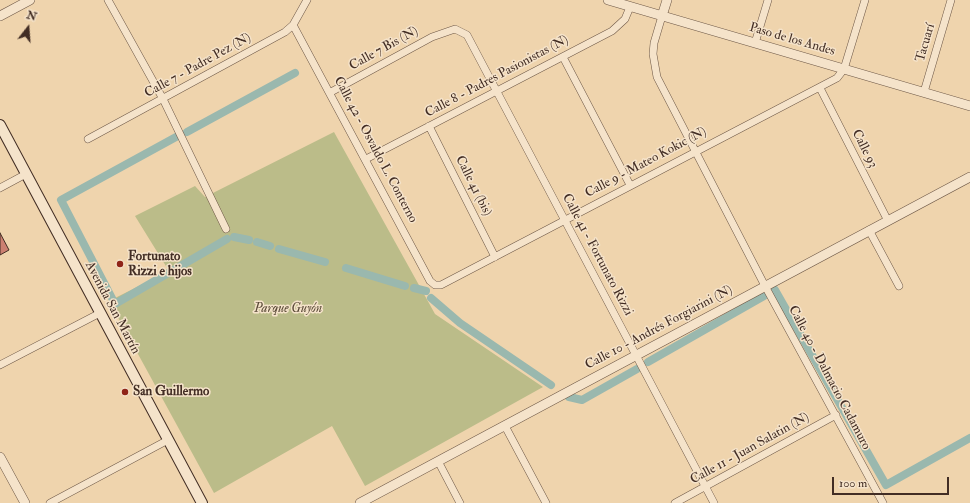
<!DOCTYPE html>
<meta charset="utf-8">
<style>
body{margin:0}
#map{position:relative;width:970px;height:503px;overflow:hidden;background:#efd4ad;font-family:"IM FELL Double Pica",serif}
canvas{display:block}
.north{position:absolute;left:8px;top:8px;width:40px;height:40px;-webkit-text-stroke:3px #f5e3ca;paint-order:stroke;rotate:17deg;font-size:11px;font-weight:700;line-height:16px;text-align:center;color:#422d24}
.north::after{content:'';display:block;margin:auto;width:14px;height:18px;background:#422d24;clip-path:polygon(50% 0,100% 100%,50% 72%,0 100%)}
.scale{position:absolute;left:832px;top:477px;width:117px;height:18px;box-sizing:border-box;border:2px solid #422d24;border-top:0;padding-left:5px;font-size:12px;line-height:14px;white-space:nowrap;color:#422d24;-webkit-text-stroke:3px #f5e3ca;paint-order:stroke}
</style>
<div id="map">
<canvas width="970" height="503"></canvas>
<div class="north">N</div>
<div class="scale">100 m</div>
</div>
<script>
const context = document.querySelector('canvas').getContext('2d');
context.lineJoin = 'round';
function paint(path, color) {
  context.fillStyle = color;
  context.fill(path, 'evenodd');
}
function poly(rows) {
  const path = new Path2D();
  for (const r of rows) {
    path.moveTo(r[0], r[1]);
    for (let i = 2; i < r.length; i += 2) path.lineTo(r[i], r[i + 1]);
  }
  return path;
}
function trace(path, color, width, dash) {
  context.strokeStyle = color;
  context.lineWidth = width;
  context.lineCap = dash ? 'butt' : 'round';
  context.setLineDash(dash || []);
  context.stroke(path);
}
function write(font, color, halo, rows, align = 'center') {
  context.font = font + ' "IM FELL Double Pica",serif';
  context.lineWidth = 3;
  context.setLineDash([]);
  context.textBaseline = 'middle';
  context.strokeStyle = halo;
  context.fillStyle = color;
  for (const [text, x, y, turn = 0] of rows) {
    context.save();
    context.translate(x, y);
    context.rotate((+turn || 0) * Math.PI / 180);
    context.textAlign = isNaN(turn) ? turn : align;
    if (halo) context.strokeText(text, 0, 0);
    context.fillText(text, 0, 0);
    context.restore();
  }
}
paint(poly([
 [334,132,435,314,543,387,365,486,332,426,214,493,109,301,169,271,135,216,195,186,205,197]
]), '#bbbc89');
trace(poly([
 [187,132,295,73],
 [176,137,61,200,115,304,227,239],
 [234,237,249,240],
 [257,242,270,246],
 [279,249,325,262],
 [346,268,405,286],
 [414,288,426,291],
 [775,290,886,485,970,438],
 [431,298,460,323,551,385],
 [648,362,764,296],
 [569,397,582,400,637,369]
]), '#9ab8ae', 8);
const building = poly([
 [0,233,9,250,0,255,0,233]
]);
paint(building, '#cc8071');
trace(building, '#422d24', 1);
const minor = poly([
 [108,0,163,99,226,229],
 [662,16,654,43,653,54,657,77,765,286,883,503],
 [293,25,430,281,435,285,441,285,837,78,844,69,865,0],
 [755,43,768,0],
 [563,57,630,185],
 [820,88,888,221],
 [331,92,432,37,455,29,467,35,714,503],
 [924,92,951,0],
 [429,126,495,257],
 [88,139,285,32,293,25,307,0],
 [366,159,612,31,625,19,630,7],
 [0,188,26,174],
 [869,230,899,286],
 [0,365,100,313],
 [505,426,546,503],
 [438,461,460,503],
 [50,503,168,440],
 [675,503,836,415]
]);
const tertiary = poly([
 [608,0,970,106],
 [0,16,30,0],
 [662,16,667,0],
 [0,457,25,503],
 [360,503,970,177]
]);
const secondary = poly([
 [0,125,202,503]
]);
trace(minor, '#6d5746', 8);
trace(tertiary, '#6d5746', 10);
trace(secondary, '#422d24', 12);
trace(minor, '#f5e3ca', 7);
trace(tertiary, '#f5e3ca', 9);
trace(secondary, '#f5e3ca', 10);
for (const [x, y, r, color] of [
 [120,264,4,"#8f2418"],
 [125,392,4,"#8f2418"]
]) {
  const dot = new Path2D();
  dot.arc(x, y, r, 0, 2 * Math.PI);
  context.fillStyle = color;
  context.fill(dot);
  trace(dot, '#f5e3ca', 1.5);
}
write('13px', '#422d24', '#f5e3ca', [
 ["Paso de los Andes",792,40,16],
 ["Tacuarí",926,43,-74],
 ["Calle 7 Bis (N)",384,49,-29],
 ["Calle 7 - Padre Pez (N)",198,66,-29],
 ["Calle 8 - Padres Pasionistas (N)",497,77,-28],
 ["Calle 93",864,149,63],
 ["Calle 42 - Osvaldo L. Conterno",375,150,62],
 ["Calle 9 - Mateo Kokic (N)",646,163,-28],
 ["Calle 41 (bis)",473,186,63],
 ["Calle 41 - Fortunato Rizzi",597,255,62],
 ["Avenida San Martín",112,308,62],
 ["Calle 10 - Andrés Forgiarini (N)",659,328,-28],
 ["Calle 40 - Dalmacio Cadamuro",829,378,62],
 ["Calle 11 - Juan Salatin (N)",750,449,-29]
]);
write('bold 13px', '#422d24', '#f5e3ca', [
 ["Fortunato",128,257],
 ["Rizzi e hijos",128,272],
 ["San Guillermo",133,392]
], 'left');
write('italic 13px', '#5a4a38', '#f5e3ca', [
 ["Parque Guyón",288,309]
]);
</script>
